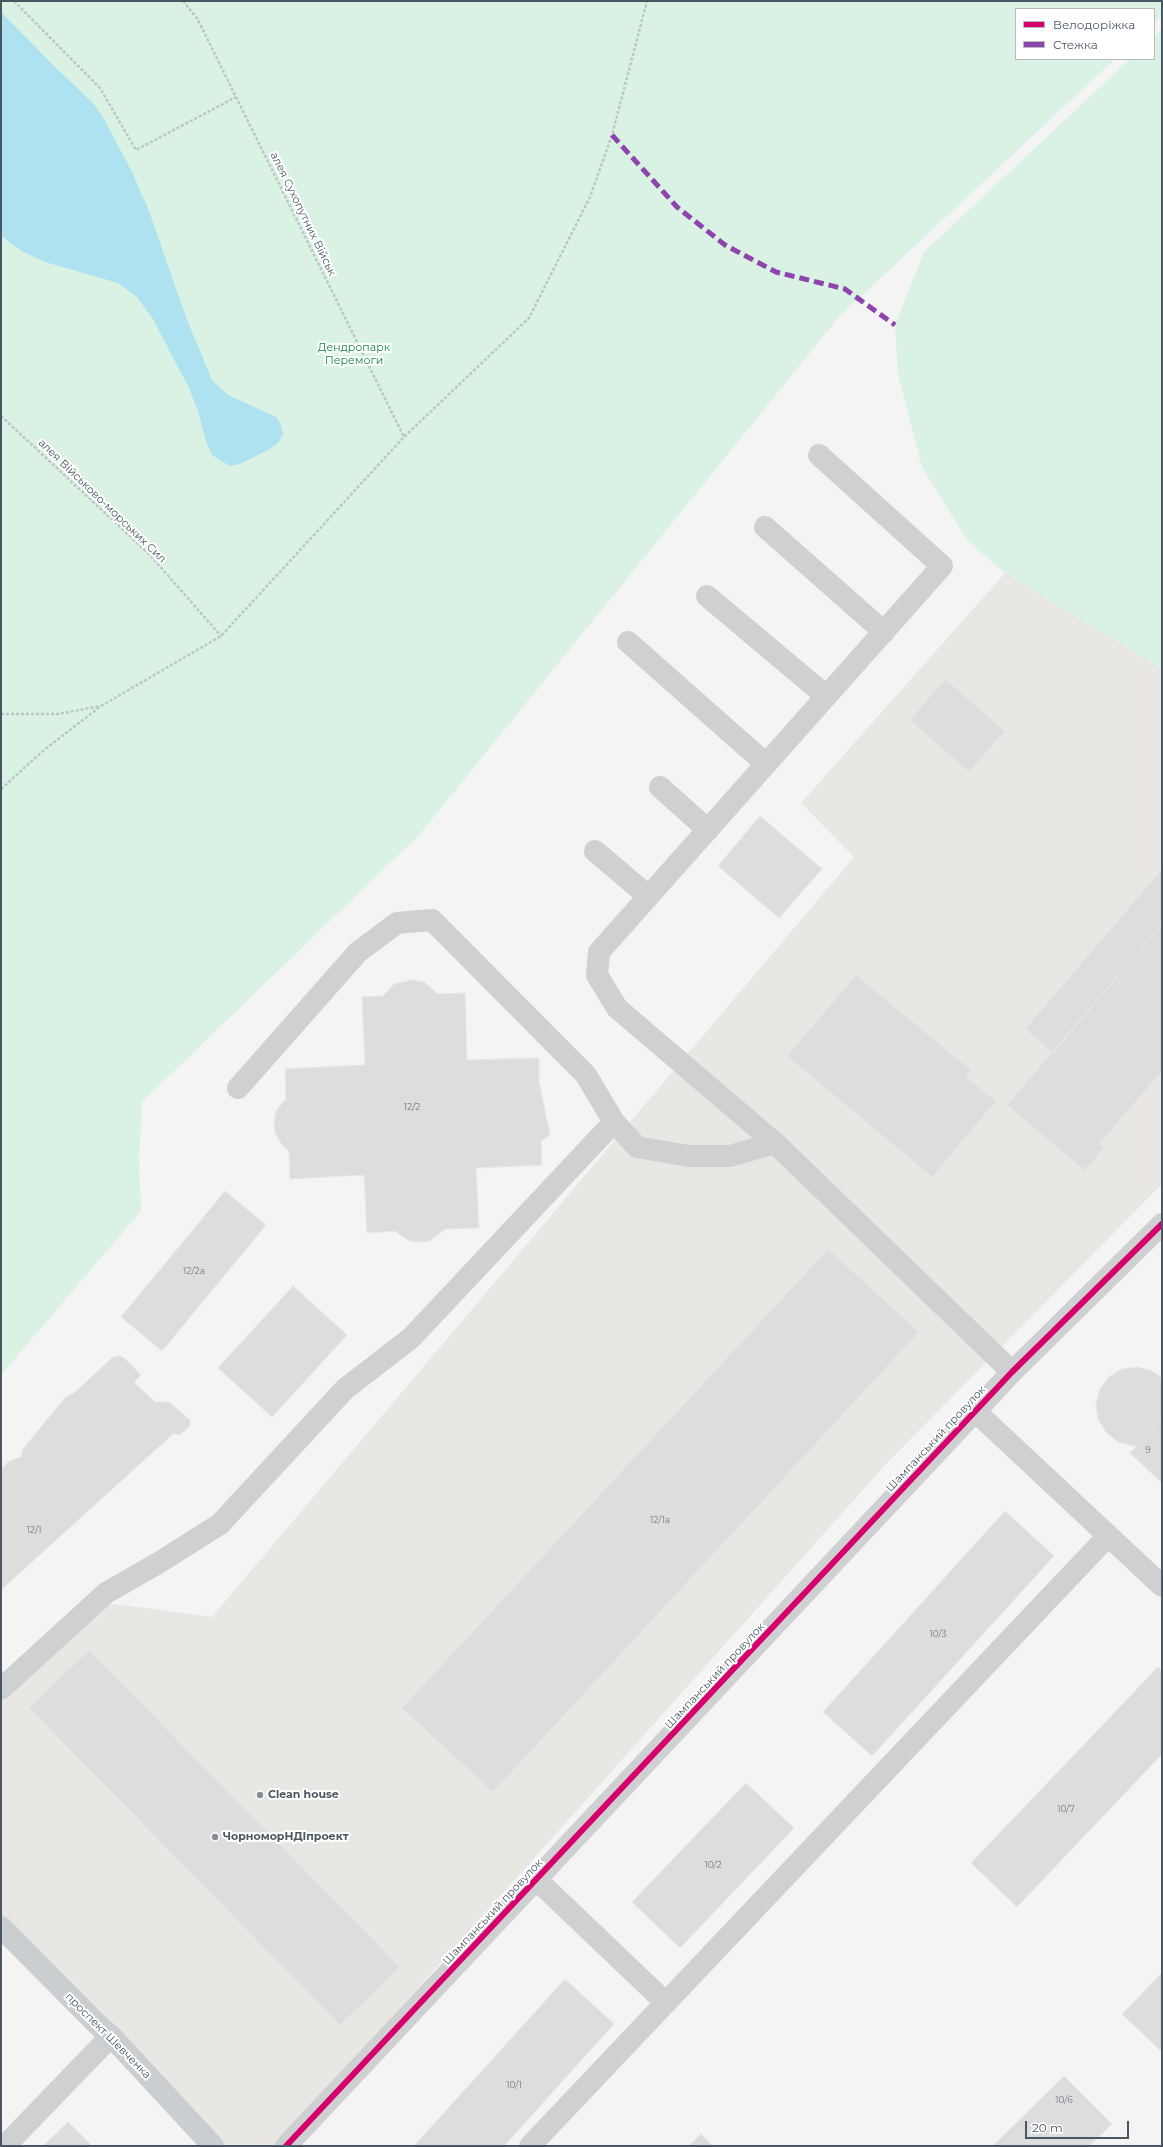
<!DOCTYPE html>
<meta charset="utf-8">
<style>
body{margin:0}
#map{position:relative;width:1163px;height:2147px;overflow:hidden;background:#f4f4f4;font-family:Montserrat,sans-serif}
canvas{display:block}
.frame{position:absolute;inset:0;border:2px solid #4a5661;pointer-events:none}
.legend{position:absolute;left:1015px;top:8px;width:140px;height:52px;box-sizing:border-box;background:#fff;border:1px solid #b7bbc0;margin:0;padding:5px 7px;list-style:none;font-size:12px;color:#4a5661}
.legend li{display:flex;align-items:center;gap:8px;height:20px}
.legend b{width:20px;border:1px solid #b7bbc0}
.scale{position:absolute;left:1025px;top:2121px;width:104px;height:18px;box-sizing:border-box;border:2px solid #4a5661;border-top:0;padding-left:5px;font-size:12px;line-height:14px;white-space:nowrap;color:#4a5661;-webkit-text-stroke:3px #fff;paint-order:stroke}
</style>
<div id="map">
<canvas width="1163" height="2147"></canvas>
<div class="frame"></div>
<ul class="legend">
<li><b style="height:5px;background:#d6006c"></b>Велодоріжка</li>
<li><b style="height:5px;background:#8e44ad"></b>Стежка</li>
</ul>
<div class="scale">20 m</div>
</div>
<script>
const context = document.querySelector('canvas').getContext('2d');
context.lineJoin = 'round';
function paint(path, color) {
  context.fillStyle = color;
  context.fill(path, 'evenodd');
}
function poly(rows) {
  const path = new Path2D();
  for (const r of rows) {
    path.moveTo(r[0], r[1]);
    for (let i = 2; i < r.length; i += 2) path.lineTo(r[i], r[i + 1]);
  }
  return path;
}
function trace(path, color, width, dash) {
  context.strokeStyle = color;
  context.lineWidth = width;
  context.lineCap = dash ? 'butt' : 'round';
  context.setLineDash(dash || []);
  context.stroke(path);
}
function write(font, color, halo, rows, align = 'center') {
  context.font = font + ' Montserrat,sans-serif';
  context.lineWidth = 4;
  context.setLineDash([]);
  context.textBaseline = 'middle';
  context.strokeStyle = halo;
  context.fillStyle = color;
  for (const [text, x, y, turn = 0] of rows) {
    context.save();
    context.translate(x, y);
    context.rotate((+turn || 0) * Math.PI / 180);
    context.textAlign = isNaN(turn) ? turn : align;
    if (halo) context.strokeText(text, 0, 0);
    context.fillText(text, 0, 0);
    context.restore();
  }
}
paint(poly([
 [1005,573,1162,669,1162,1184,887,1463,277,2146,222,2146,1,1919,1,1702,108,1603,212,1617,854,857,801,803]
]), '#e8e7e3');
paint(poly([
 [1,1,1162,1,1162,15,1154,23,1154,9,1016,9,1016,59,1115,59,839,317,420,834,142,1102,139,1159,141,1211,1,1375],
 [1162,29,1162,669,1005,573,967,540,922,467,898,374,895,325,924,252,1130,59,1154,59,1154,36]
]), '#d9f2e3');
paint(poly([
 [1,12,57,69,93,103,104,119,132,172,149,211,187,320,212,380,228,395,276,417,280,423,283,434,278,443,268,450,240,464,230,466,212,455,206,441,198,411,189,388,153,319,137,297,118,283,45,262,22,251,1,236]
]), '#aee2f0');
const building = poly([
 [945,679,1005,731,969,772,910,720,945,679],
 [760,816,822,869,779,918,718,866,760,816],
 [1162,869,1162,924,1053,1053,1025,1029,1162,869],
 [1162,924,1162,1071,1099,1144,1104,1148,1085,1171,1007,1105,1162,924],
 [856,975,971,1070,966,1077,996,1101,932,1177,787,1056,856,975],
 [413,980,424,982,438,994,465,993,467,1060,539,1058,539,1082,550,1135,541,1141,542,1165,476,1168,479,1228,445,1229,438,1235,429,1241,418,1242,408,1240,395,1231,367,1233,364,1175,290,1179,289,1151,280,1142,275,1132,274,1122,276,1111,286,1099,285,1069,365,1065,362,997,383,996,394,984,413,980],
 [225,1191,266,1225,162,1351,121,1317,225,1191],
 [828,1249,919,1332,493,1792,402,1708,828,1249],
 [293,1286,347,1335,272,1417,218,1368,293,1286],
 [118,1356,124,1358,141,1375,134,1382,155,1402,169,1402,190,1420,190,1426,179,1435,174,1433,1,1590,1,1470,8,1462,21,1457,23,1449,65,1398,74,1393,112,1358,118,1356],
 [1137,1367,1152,1371,1162,1378,1162,1419,1136,1446,1118,1442,1106,1432,1098,1419,1096,1404,1100,1389,1109,1377,1122,1369,1137,1367],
 [1162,1419,1162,1483,1130,1453,1162,1419],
 [1005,1511,1054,1556,872,1756,823,1712,1005,1511],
 [89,1650,400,1967,340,2025,29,1708,89,1650],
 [1158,1667,1162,1671,1162,1754,1017,1907,971,1863,1158,1667],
 [746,1783,794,1828,680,1948,632,1902,746,1783],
 [1162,1973,1162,2052,1122,2014,1162,1973],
 [565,1979,614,2024,504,2146,414,2146,565,1979],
 [1064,2076,1112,2124,1089,2146,993,2146,1064,2076],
 [68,2122,92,2146,43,2146,68,2122],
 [701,2134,713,2146,689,2146,701,2134]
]);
paint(building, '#ddddde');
trace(building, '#e5e6e7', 1);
trace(poly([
 [14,1,100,88,136,150,236,97],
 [183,1,197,18,404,437],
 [1,416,150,555,221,636],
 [1,714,58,714,100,706],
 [1,789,44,750,101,706,221,636,404,437,529,318,590,197,612,135,647,1]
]), '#bcc7c4', 2.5, [3, 2]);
trace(poly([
 [819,455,942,566,599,952,597,975,617,1008,775,1143,1012,1372],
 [765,527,884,632],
 [707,596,826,696],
 [628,642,766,764],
 [660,787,708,830],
 [595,851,648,896],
 [238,1088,358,952,397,923,432,920,586,1075,614,1122,637,1147,689,1156,730,1156,775,1143],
 [976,1412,1162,1586],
 [1,1689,106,1593,160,1562,220,1524,345,1389,411,1338,614,1122],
 [537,1880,666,2003],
 [5,2146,111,2036],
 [286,2146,1012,1372,1162,1224],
 [530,2146,1108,1536]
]), '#ced0d2', 22);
trace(poly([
 [1,1927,99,2026,111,2036,213,2146]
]), '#caced1', 22);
trace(poly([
 [612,135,677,207,725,245,776,272,845,289,895,325]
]), '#8e44ad', 5, [10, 5]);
trace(poly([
 [286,2146,1012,1372,1162,1224]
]), '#d6006c', 6);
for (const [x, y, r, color] of [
 [260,1795,4,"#868d94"],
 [215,1837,4,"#868d94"]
]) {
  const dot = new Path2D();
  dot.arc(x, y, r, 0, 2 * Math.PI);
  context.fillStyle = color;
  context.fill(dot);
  trace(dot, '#fff', 1.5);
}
write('9px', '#707881', null, [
 ["12/2",412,1107],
 ["12/2а",194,1271],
 ["9",1148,1450],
 ["12/1а",660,1520],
 ["12/1",34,1530],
 ["10/3",938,1634],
 ["10/7",1066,1809],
 ["10/2",713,1865],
 ["10/1",514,2085],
 ["10/6",1064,2100]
]);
write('11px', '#4a5661', '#fff', [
 ["алея Сухопутних Військ",303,214,64],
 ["алея Військово-морських Сил",102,501,44],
 ["Шампанський провулок",936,1439,-47],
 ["Шампанський провулок",715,1676,-47],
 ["Шампанський провулок",493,1912,-47],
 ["проспект Шевченка",108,2036,45]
]);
write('11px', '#17864f', '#fff', [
 ["Дендропарк",354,348],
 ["Перемоги",354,361]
]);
write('bold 11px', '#4a5661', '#fff', [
 ["Clean house",268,1795],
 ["ЧорноморНДІпроект",223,1837]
], 'left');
</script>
